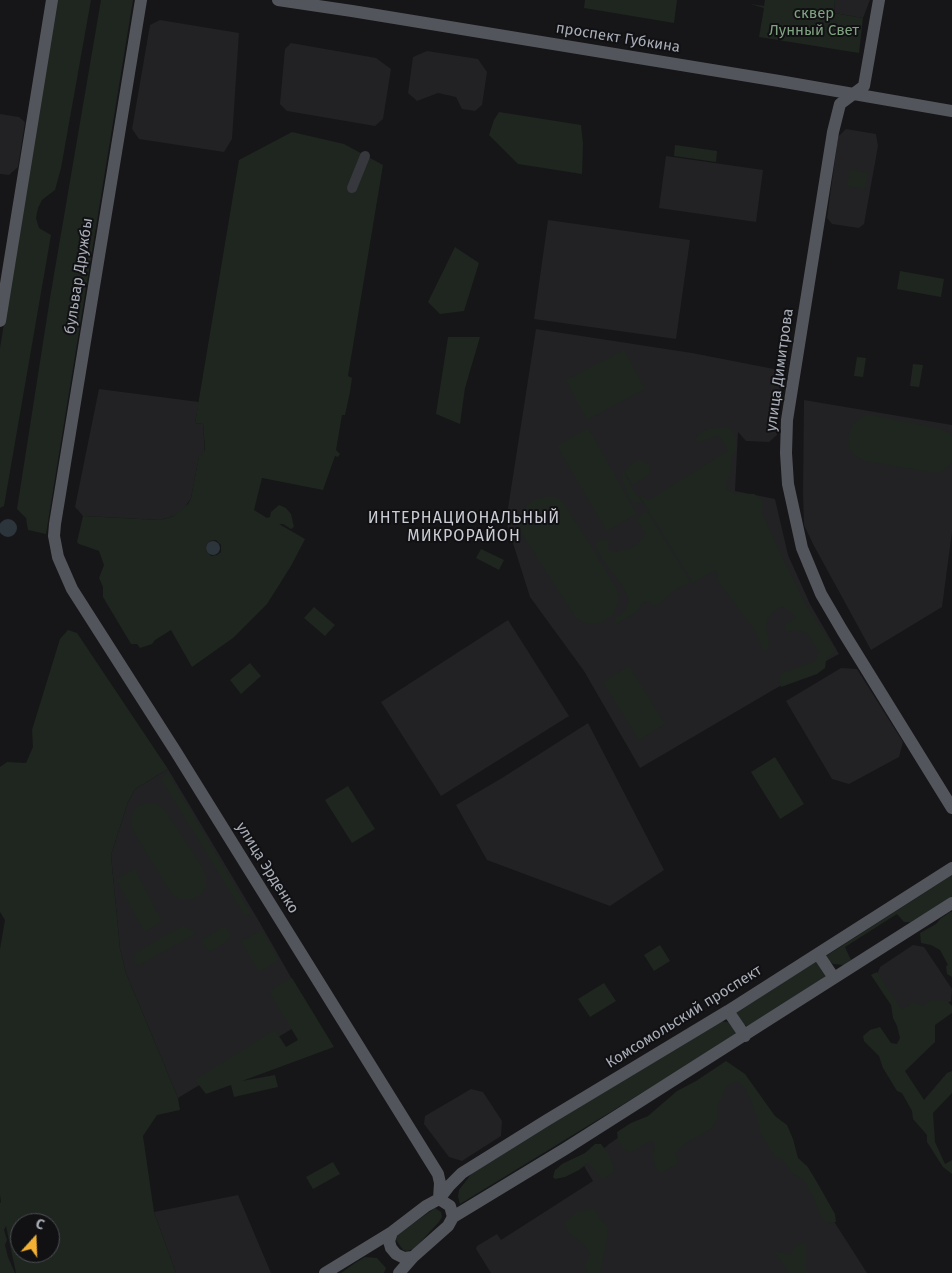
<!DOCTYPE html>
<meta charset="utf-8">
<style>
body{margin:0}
#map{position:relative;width:952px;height:1273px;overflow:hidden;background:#161618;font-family:"Fira Sans",sans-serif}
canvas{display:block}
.north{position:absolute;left:10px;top:1213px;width:50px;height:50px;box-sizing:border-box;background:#111113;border:1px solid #4d4f55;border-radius:50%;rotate:20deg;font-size:14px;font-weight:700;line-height:20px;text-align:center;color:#a8adb8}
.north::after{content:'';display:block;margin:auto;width:18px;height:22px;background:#f2b134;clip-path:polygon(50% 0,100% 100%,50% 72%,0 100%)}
</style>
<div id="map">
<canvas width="952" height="1273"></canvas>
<div class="north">С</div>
</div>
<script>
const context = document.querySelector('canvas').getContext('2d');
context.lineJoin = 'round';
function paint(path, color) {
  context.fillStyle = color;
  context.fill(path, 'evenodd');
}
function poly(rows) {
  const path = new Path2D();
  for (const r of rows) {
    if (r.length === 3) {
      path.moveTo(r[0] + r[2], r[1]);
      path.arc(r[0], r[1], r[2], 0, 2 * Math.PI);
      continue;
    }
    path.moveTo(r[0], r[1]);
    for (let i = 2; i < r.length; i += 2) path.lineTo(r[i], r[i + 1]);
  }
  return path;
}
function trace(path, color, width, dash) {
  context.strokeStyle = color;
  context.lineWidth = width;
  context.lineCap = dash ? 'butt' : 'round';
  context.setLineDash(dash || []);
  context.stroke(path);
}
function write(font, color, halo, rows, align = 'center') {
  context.font = font + ' "Fira Sans",sans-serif';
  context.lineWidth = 4;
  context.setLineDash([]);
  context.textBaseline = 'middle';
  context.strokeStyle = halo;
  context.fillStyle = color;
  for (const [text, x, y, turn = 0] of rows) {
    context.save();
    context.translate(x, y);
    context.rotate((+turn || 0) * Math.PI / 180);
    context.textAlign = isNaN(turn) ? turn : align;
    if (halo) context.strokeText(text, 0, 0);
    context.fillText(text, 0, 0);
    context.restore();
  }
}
paint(poly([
 [835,0,870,0,863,18,834,13],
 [160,20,239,33,232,139,224,152,139,139,132,129,150,25],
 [291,43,376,58,391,69,383,119,375,126,287,111,280,104,285,49],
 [427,51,478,59,487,72,482,105,475,111,462,109,456,97,438,93,417,101,408,93,413,57],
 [0,114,19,117,25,122,18,167,9,175,0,174],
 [846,129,876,134,878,146,864,224,859,228,832,224,827,218,838,137],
 [666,156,763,170,756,222,659,208],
 [548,220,690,240,676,339,534,319],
 [536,329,692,353,774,369,783,381,777,423,777,435,769,442,746,441,738,432,735,491,775,499,788,555,810,604,839,654,773,690,640,768,584,671,530,597,506,521],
 [99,389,199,402,195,423,203,424,205,454,199,457,191,498,183,510,174,516,160,520,83,516,75,507],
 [804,400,952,425,952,532,942,607,871,650,813,544,804,525,803,494],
 [508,620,569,716,441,796,381,702],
 [841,668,857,669,903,742,899,757,849,784,832,779,786,701],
 [588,723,664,870,610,906,487,860,456,805,502,778],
 [168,769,260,923,313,1016,178,1098,126,973,120,949,111,855,128,802,135,789],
 [913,945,924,947,952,989,951,1001,917,1021,904,1018,876,977,880,967],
 [737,1070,867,1273,491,1273,476,1249,477,1246,497,1234,501,1240,593,1181,584,1166,609,1144,665,1105],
 [471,1089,483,1092,502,1121,501,1136,462,1161,449,1157,424,1124,425,1116],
 [238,1195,271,1273,176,1273,154,1212]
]), '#222225');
paint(poly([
 [57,0,91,0,61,168,55,190,42,200,38,208,36,218,39,228,51,235,4,506,0,508,0,348],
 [101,0,133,0,46,534,28,530,26,518,17,509,50,298],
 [585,0,677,0,674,23,584,8],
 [765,0,835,0,834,13,863,18,859,53,759,37,764,8,750,4,764,6],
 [499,112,581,125,583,144,582,174,518,164,489,135,494,120],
 [292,132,344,144,383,165,348,376,352,378,350,392,345,415,342,415,336,450,340,454,338,457,335,456,323,490,262,478,254,510,267,518,270,517,271,512,279,505,286,508,291,514,294,527,291,529,283,524,279,524,305,539,291,566,267,604,233,638,192,667,171,630,155,640,152,644,140,648,137,644,131,644,103,597,103,587,99,578,104,565,99,551,79,544,77,542,83,516,160,520,174,516,188,504,191,498,199,456,202,455,205,450,203,424,195,423,239,160],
 [216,540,221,545,221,552,217,555,211,556,206,551,206,546,210,541],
 [675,145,717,151,716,162,674,156],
 [850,170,868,173,865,189,847,186],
 [455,247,479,263,464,311,440,314,428,302],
 [900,271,944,279,941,297,897,289],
 [448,337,480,337,465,388,460,424,436,414],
 [624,350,645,389,587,420,566,380],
 [857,357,866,358,863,377,854,376],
 [913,364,923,365,919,387,910,386],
 [864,416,876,416,940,429,950,433,952,437,952,461,950,465,940,472,929,472,865,461,854,455,848,445,849,433,854,423],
 [718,427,730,428,736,438,736,451,732,455,730,476,726,482,727,490,737,494,754,494,763,501,762,513,779,551,807,607,833,646,833,653,826,661,825,668,817,674,781,687,779,680,782,673,815,661,819,652,806,632,793,630,785,632,786,624,796,617,789,610,781,606,772,613,767,619,766,629,769,641,768,649,764,652,755,630,718,581,716,570,693,583,639,495,649,500,728,451,720,437,716,436,700,442,695,439,702,431],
 [588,428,637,514,607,531,557,446],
 [636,461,642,461,649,465,650,468,649,475,633,485,624,471],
 [624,472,634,491,643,503,631,502,623,482,622,474],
 [545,497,556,497,564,503,616,587,619,597,617,607,612,616,603,622,593,624,583,622,576,618,522,534,520,524,522,514,527,505,535,499],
 [647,511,691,583,676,589,660,603,653,607,649,601,642,603,639,610,615,625,616,617,626,611,629,599,622,585,602,559,595,544,602,539,609,541,608,549,611,552,616,552,629,549,636,545,646,534,637,521,639,516],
 [481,549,504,560,499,570,476,558],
 [314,607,335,625,325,636,304,618],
 [68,630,77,633,168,769,135,789,128,802,111,855,120,949,126,973,178,1098,180,1110,157,1115,143,1136,154,1212,176,1273,16,1273,6,1226,4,1230,7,1240,5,1245,8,1257,15,1273,0,1273,0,1203,1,1202,0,1195,0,949,5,920,0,912,0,767,7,762,26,763,33,747,32,730,60,639],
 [20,1223,50,1223,50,1253,20,1253],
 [250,663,261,676,241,694,230,680],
 [629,666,665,724,639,740,603,682],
 [775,757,804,804,780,819,751,772],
 [168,772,251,913,245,916,161,779],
 [348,786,375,829,352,843,325,800],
 [146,803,157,804,164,809,202,867,206,876,206,887,200,895,190,900,179,899,171,893,135,834,131,825,132,814,137,807],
 [135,869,162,922,144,932,116,879],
 [952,875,952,897,911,922,904,922,897,914,845,947,851,960,844,965,833,964,829,961,826,956],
 [950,912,952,912,952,977,947,974,946,966,948,965,940,950,931,945,921,943,920,933,936,924,941,918],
 [184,926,197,933,138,966,135,964,134,959,136,953,166,935],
 [225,926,231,935,225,943,209,952,201,940],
 [262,930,279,960,259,972,241,941],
 [660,945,670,961,654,971,644,955],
 [814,962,819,962,826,975,824,978,760,1020,747,1026,742,1024,736,1015,736,1012],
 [877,972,902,1010,914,1002,923,1006,931,1000,947,1001,952,1006,952,1013,935,1025,935,1042,905,1071,924,1100,947,1073,952,1071,952,1093,933,1113,935,1142,945,1164,952,1160,952,1174,943,1167,927,1142,927,1135,913,1119,912,1111,902,1093,897,1091,883,1068,879,1056,864,1041,863,1036,870,1030,880,1027,891,1043,897,1044,900,1038,897,1026,893,1018,891,1005,871,975],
 [292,978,334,1047,242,1081,275,1075,278,1087,234,1097,231,1085,206,1094,195,1080,275,1030,286,1047,298,1040,269,991],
 [604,983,616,1001,590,1017,578,999],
 [718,1021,728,1022,736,1032,735,1036,460,1204,458,1197,459,1190,472,1173],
 [726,1061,745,1074,775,1116,787,1125,793,1139,798,1158,807,1166,814,1177,835,1214,836,1222,826,1223,819,1213,815,1201,804,1180,793,1174,783,1160,775,1157,760,1132,756,1114,745,1088,737,1081,727,1086,717,1108,717,1119,712,1128,686,1143,675,1153,678,1164,661,1173,655,1167,653,1156,655,1143,650,1141,630,1153,623,1148,618,1140,617,1132,631,1123,648,1116,677,1091,696,1081],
 [595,1144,601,1144,608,1153,615,1168,613,1173,602,1179,588,1163,579,1170,565,1177,555,1179,553,1177,555,1170,562,1164,585,1153],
 [333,1162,340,1174,313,1189,306,1177],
 [435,1208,441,1212,442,1217,439,1222,414,1249,407,1251,403,1250,396,1240,398,1234],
 [594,1209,601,1221,607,1226,607,1240,600,1273,588,1273,585,1265,590,1255,588,1250,583,1244,568,1232,565,1222,577,1212],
 [806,1242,806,1269,808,1273,789,1273,774,1250,790,1255,796,1246],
 [365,1257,377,1258,386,1268,384,1273,341,1273,355,1263]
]), '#1e261f');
paint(poly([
 [8,528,9],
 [213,548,7]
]), '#2c353c');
trace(poly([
 [352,188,365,156]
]), '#37383d', 10);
trace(poly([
 [141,0,55,524,54,536,58,557,72,589,176,752,438,1174,440,1183,439,1199],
 [278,0,352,11,779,81,952,111],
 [879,0,864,86,840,104,833,132,787,420,786,453,788,484,802,548,821,594,842,630,952,808],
 [0,321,52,0],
 [818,954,834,978],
 [728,1011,745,1036],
 [439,1199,450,1206,453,1217],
 [392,1232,389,1241,391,1248,396,1254,404,1258,413,1257],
 [325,1273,392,1232,426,1206,439,1199,449,1186,462,1173,547,1120,728,1011,952,868],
 [399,1273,413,1257,448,1226,453,1217,565,1149,952,903]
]), '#53555c', 12);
write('15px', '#7fa381', '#111113', [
 ["сквер",814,14],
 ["Лунный Свет",814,31]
]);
write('15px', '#a8adb8', '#111113', [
 ["проспект Губкина",618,38,9],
 ["бульвар Дружбы",79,276,-81],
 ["улица Димитрова",780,370,-82],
 ["улица Эрденко",267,868,58],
 ["Комсомольский проспект",684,1017,-32]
]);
context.letterSpacing = '1px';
write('16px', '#c9ccd4', '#111113', [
 ["ИНТЕРНАЦИОНАЛЬНЫЙ",464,519],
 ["МИКРОРАЙОН",464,537]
]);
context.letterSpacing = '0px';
</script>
